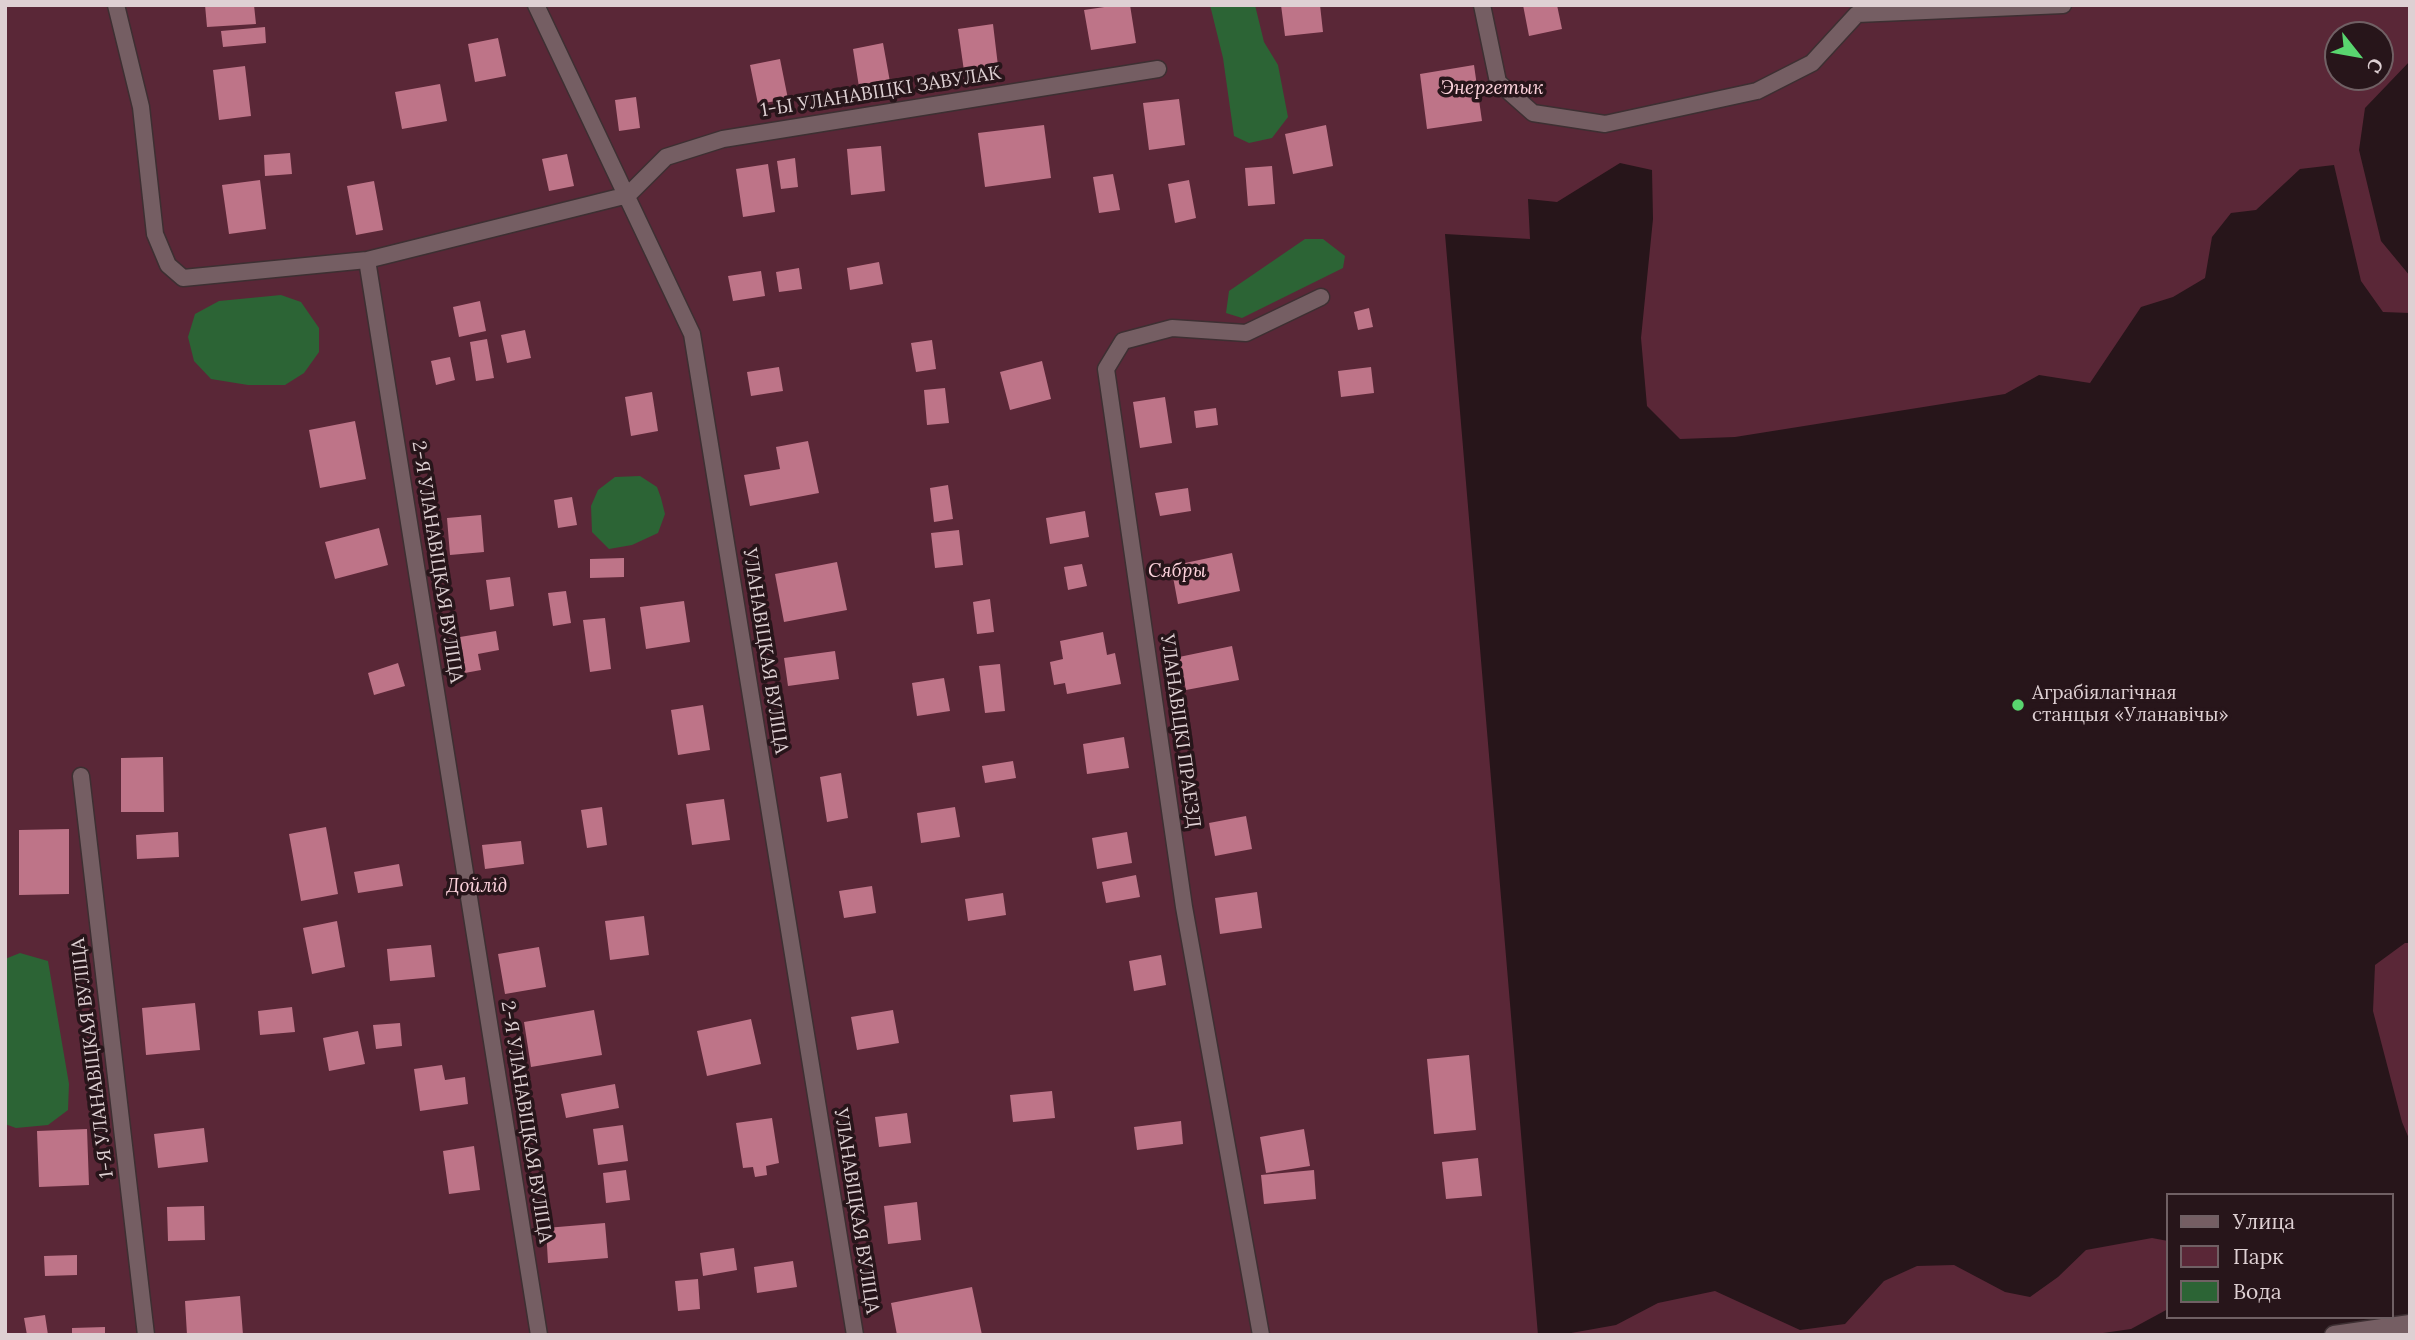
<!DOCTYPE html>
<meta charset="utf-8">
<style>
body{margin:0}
#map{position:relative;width:2415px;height:1340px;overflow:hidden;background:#27151a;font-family:Lora,serif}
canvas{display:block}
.frame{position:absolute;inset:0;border:7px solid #ded0d3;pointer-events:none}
.legend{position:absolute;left:2166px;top:1193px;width:228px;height:126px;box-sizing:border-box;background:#27151a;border:2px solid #706064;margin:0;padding:9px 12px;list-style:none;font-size:21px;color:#ded0d3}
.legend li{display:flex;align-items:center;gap:14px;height:35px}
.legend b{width:35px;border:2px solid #706064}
.north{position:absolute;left:2324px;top:21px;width:70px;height:70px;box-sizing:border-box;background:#27151a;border:2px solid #706064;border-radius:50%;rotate:121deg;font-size:19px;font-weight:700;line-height:28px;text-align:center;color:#ded0d3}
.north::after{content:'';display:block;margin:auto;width:24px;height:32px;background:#59d56f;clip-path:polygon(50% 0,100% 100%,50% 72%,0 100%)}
</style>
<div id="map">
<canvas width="2415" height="1340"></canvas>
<div class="frame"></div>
<ul class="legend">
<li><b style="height:9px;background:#755e63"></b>Улица</li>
<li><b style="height:19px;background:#5a2737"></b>Парк</li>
<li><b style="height:19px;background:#2c6435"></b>Вода</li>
</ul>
<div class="north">С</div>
</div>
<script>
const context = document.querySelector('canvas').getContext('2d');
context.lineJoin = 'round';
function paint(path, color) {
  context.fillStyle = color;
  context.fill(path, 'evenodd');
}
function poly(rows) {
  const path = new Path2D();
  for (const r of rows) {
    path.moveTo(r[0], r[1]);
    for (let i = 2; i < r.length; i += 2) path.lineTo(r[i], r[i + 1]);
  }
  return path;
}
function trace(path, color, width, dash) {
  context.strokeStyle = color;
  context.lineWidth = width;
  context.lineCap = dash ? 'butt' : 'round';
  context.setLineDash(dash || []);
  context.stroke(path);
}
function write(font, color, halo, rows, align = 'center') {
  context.font = font + ' Lora,serif';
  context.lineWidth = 7;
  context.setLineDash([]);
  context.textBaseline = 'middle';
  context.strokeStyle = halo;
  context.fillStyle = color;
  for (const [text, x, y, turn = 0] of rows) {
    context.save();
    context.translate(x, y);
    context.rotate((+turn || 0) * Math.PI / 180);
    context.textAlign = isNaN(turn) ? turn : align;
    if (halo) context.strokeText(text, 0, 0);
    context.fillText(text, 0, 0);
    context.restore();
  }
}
paint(poly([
 [5,5,2410,5,2410,61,2365,108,2359,150,2381,241,2410,276,2410,313,2383,312,2361,281,2334,165,2300,169,2256,210,2231,213,2212,237,2205,278,2173,297,2141,307,2090,383,2039,375,2005,394,1735,437,1680,439,1647,406,1641,338,1653,219,1652,170,1620,163,1557,202,1528,199,1530,239,1445,234,1538,1335,5,1335],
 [2338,35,2380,35,2380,77,2338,77],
 [2405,943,2410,943,2410,1141,2402,1122,2373,1011,2375,965],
 [2152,1238,2168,1241,2168,1309,2131,1329,2089,1335,1560,1335,1616,1325,1658,1303,1715,1291,1800,1330,1845,1324,1884,1281,1917,1266,1954,1265,2005,1292,2030,1297,2058,1277,2086,1250]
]), '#5a2737');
paint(poly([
 [1210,5,1255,5,1264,42,1278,65,1288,117,1272,138,1249,143,1234,136,1223,58],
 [1305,239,1323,239,1345,256,1343,268,1242,318,1226,313,1229,291],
 [281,295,301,302,319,328,319,352,304,373,285,385,248,385,211,379,194,361,188,337,195,314,219,301],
 [640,476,657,487,661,498,665,514,658,533,632,545,609,549,592,532,591,506,598,490,615,477],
 [20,953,48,961,69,1084,68,1110,48,1125,16,1128,5,1124,5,959]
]), '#2c6435');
paint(poly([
 [205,5,254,5,256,24,207,27],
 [1118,5,1130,5,1136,43,1091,50,1084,10],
 [1281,5,1320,5,1323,32,1285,36],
 [1523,5,1557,5,1562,29,1529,36],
 [993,24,998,66,964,71,958,29],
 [265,27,266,43,223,47,221,31],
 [498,38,506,76,475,82,468,44],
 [883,43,890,82,859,87,853,49],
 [780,59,788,99,758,104,750,65],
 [1474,65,1482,121,1427,129,1420,74],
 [245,66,251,116,219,120,213,70],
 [440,84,447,121,402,129,395,92],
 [636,97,640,128,619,131,615,100],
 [1179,99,1185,145,1149,150,1143,103],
 [1044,125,1051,178,985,187,978,133],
 [1326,125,1333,166,1293,174,1285,134],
 [881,146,885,191,851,195,847,149],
 [290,153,292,174,265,176,264,155],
 [567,154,574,186,549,191,542,159],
 [795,158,798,187,781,189,777,161],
 [768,164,775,212,743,217,736,169],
 [1272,166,1275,204,1248,206,1245,168],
 [1113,174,1120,210,1099,213,1093,177],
 [260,180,266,229,229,234,222,185],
 [1189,180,1196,218,1175,223,1168,184],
 [374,181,383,230,356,235,347,186],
 [879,262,883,284,850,290,847,268],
 [799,268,802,289,779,292,776,272],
 [761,271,765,296,733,301,728,276],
 [480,301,486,331,459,337,453,307],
 [1369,308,1373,327,1358,330,1354,312],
 [525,330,531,358,507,363,501,335],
 [487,339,494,378,476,381,470,342],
 [932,340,936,369,916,372,911,343],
 [450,357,455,380,436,385,431,361],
 [1042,361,1051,399,1010,410,1000,372],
 [779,367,783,391,751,396,747,372],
 [1371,367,1374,393,1341,397,1338,371],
 [945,388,949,423,927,425,924,390],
 [652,392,658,431,631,436,625,397],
 [1165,397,1172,443,1140,448,1133,402],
 [1216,408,1218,425,1196,428,1194,411],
 [355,421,366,479,320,488,309,430],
 [808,441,819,493,750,506,744,475,780,469,776,447],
 [948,485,953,519,934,522,930,488],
 [1188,488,1191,511,1160,516,1155,493],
 [572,497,577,525,558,528,554,500],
 [1085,511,1089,537,1050,544,1046,518],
 [481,515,484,552,450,555,447,518],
 [379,528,388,565,335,579,325,542],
 [959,530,963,565,935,568,931,533],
 [1232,553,1240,591,1178,604,1171,566],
 [624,558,624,577,590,578,590,559],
 [837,562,847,610,784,622,775,574],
 [1082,564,1087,586,1068,590,1064,567],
 [510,577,514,606,490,610,486,580],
 [566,591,571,623,553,626,548,593],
 [990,599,994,632,977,634,973,602],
 [684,601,690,642,646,649,640,607],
 [605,618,611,669,590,672,583,620],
 [496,631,499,650,478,654,481,670,454,675,448,639],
 [1103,632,1107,655,1115,653,1121,684,1067,694,1065,683,1054,685,1050,662,1063,659,1060,641],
 [1232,646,1239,680,1186,690,1179,657],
 [835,651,839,679,788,686,784,658],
 [398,663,405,686,374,695,368,673],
 [1000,664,1005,711,985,713,979,666],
 [944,678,950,711,917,716,912,683],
 [703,705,710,750,678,755,671,710],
 [1124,737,1129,768,1087,774,1083,744],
 [163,757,164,812,121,812,121,758],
 [1013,761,1016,778,985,783,982,766],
 [841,773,848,818,827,822,820,777],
 [724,799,730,840,692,845,686,804],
 [602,807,607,845,587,848,581,810],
 [955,807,960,837,921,843,917,813],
 [1246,816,1252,849,1215,856,1209,823],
 [326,827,338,894,301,901,289,834],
 [69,829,69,894,19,895,19,830],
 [178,832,179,857,137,859,136,835],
 [1127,832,1132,863,1097,869,1092,838],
 [521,841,524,864,485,869,482,845],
 [399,864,403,886,358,893,354,872],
 [1136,875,1140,897,1106,903,1102,882],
 [872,886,876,913,844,918,839,891],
 [1257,892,1262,928,1220,934,1215,898],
 [1003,893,1006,915,968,921,965,899],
 [644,916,649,955,610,960,605,921],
 [337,921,345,967,312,974,303,928],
 [431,945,435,977,390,981,387,949],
 [539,947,546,987,505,994,498,954],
 [1161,955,1166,985,1134,991,1129,961],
 [195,1003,200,1050,146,1055,142,1008],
 [292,1007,295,1032,260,1035,258,1011],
 [594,1010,602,1055,531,1067,524,1022],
 [893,1010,899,1043,857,1050,851,1017],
 [751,1019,761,1064,707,1076,697,1031],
 [400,1023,402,1046,376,1049,373,1025],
 [358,1031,365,1064,329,1071,323,1038],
 [1469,1055,1476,1130,1434,1134,1427,1059],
 [442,1065,445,1080,465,1077,468,1104,420,1111,414,1069],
 [615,1084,619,1108,566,1118,561,1094],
 [1052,1091,1055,1118,1013,1122,1010,1095],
 [907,1113,911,1143,879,1147,875,1117],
 [772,1118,779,1163,766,1166,767,1175,755,1177,753,1167,743,1168,736,1123],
 [1181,1121,1183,1144,1137,1150,1134,1127],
 [623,1125,628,1161,598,1165,593,1129],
 [204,1128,208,1162,158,1168,154,1134],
 [87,1129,89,1185,39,1187,37,1131],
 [1304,1129,1310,1166,1266,1173,1260,1137],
 [474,1146,480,1190,449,1194,443,1151],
 [1478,1158,1482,1196,1446,1199,1442,1162],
 [626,1170,630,1200,606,1203,603,1173],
 [1314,1170,1316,1199,1264,1204,1261,1175],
 [917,1202,921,1240,888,1244,884,1206],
 [204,1206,205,1240,168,1241,167,1207],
 [605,1223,608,1258,548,1263,546,1228],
 [734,1248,737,1270,703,1276,700,1253],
 [77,1255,77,1275,45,1276,44,1256],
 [793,1261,797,1287,757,1293,754,1267],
 [698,1279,700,1309,678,1311,675,1281],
 [972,1287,982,1335,897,1335,891,1303],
 [240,1296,243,1335,187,1335,185,1301],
 [45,1315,48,1335,27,1335,24,1318],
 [105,1327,105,1335,72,1335,72,1328]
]), '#be7488');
const service = poly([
 [116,5,141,107,155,234,168,265,183,278,367,260,539,1335],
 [536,5,692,334,855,1335],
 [1482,5,1498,82,1533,113,1605,124,1757,91,1812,63,1857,14,2063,5],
 [367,260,628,195,666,157,723,139,1158,69],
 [81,776,146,1335],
 [1261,1335,1184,907,1106,369,1123,341,1172,328,1246,333,1321,297]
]);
const tertiary = poly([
 [2334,1335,2410,1324]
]);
trace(service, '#3d2f32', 19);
trace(tertiary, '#3d2f32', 21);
trace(service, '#755e63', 16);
trace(tertiary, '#755e63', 18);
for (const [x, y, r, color] of [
 [2018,705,7,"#59d56f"]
]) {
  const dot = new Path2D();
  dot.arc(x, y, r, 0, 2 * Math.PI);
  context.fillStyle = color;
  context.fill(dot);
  trace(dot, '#27151a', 2.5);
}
write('italic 19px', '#fed3dd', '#27151a', [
 ["Энергетык",1492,89],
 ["Сябры",1177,572],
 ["Дойлід",477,887]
]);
write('19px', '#ded0d3', '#27151a', [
 ["1-Ы УЛАНАВІЦКІ ЗАВУЛАК",881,92,-9],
 ["2-Я УЛАНАВІЦКАЯ ВУЛІЦА",437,562,81],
 ["УЛАНАВІЦКАЯ ВУЛІЦА",765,651,81],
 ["УЛАНАВІЦКІ ПРАЕЗД",1180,731,82],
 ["1-Я УЛАНАВІЦКАЯ ВУЛІЦА",93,1058,-97],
 ["2-Я УЛАНАВІЦКАЯ ВУЛІЦА",526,1122,81],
 ["УЛАНАВІЦКАЯ ВУЛІЦА",856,1211,81]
]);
write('19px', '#ded0d3', '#27151a', [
 ["Аграбіялагічная",2032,694],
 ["станцыя «Уланавічы»",2032,716]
], 'left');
</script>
